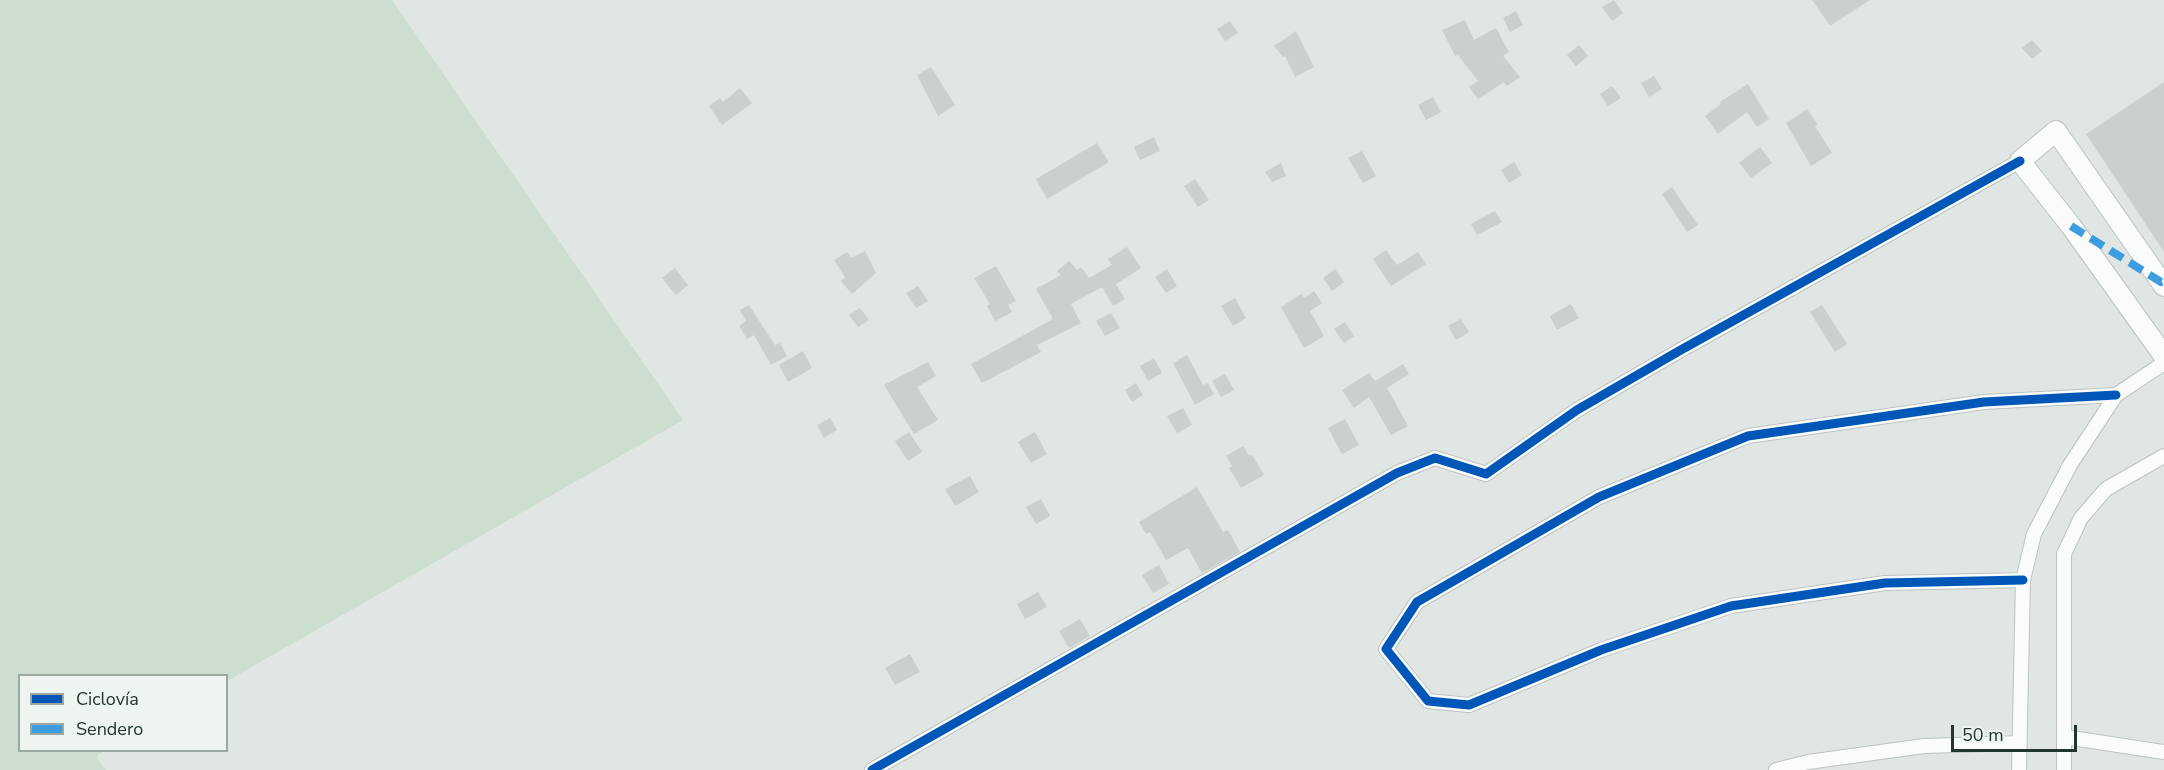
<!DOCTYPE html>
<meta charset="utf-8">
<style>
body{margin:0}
#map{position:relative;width:2164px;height:770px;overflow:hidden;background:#e0e6e3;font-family:"Nunito Sans",sans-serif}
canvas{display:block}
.legend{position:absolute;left:18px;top:674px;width:210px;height:78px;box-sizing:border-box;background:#eef5f1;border:2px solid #9ca9a3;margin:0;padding:8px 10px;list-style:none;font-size:18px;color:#21362e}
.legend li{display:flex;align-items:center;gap:12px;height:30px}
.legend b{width:30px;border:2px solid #9ca9a3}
.scale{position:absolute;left:1951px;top:725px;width:126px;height:27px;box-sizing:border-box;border:3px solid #21362e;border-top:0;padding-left:8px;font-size:18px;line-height:21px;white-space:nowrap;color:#21362e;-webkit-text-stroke:4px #eef5f1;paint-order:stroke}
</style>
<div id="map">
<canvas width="2164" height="770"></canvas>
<ul class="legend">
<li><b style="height:8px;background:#0057b8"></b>Ciclovía</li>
<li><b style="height:8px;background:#3c9ee1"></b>Sendero</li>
</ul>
<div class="scale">50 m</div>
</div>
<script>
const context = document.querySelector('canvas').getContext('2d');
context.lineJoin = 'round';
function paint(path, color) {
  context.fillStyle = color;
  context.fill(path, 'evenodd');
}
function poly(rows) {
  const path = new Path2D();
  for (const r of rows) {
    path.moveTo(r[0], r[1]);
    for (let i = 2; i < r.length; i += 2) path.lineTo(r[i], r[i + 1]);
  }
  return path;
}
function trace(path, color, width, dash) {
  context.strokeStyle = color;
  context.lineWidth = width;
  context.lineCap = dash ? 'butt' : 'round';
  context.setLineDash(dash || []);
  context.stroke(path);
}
paint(poly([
 [0,0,392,0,683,420,227,681,226,676,20,676,20,750,104,751,96,756,106,770,0,770]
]), '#cbdecf');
paint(poly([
 [1614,0,1623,13,1612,21,1602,7],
 [1812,0,1870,0,1830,26],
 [1516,11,1523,25,1510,32,1503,18],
 [1465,20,1474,40,1496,28,1509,52,1503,56,1520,77,1507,86,1504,82,1478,99,1469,87,1478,81,1458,55,1455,56,1442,30],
 [1230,21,1238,33,1225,41,1217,29],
 [1296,31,1314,67,1295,77,1285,56,1283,57,1274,46],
 [2032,40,2042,51,2032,59,2022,48],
 [1579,45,1588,56,1576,66,1567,55],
 [931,67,955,105,938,116,917,75],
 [1654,76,1662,89,1649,97,1641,83],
 [2164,82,2164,252,2086,134],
 [1748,84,1769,119,1757,127,1747,112,1718,134,1705,116,1721,104,1720,102],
 [1612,86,1621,98,1608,106,1600,94],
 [740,88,752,103,722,125,709,106,720,98,723,102],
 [1433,97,1441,112,1426,120,1418,105],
 [1807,109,1818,125,1815,126,1832,153,1811,166,1786,123],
 [1154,137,1160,151,1140,160,1134,147],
 [1097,143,1109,162,1047,199,1036,179],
 [1760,147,1772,163,1751,178,1739,163],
 [1362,151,1376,176,1363,183,1348,158],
 [1514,162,1522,175,1509,183,1501,170],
 [1281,163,1286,176,1272,182,1265,172],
 [1195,179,1209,200,1198,207,1184,186],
 [1672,187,1698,225,1687,232,1662,194],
 [1495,211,1502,222,1477,235,1471,224],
 [1127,247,1141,268,1116,284,1125,299,1113,306,1102,287,1071,304,1081,323,1037,345,1041,352,982,383,971,364,1053,319,1036,289,1061,275,1057,271,1069,261,1077,270,1081,267,1089,278,1112,265,1108,259],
 [1386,250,1397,265,1418,252,1426,264,1391,286,1373,259],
 [865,251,876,273,852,294,841,281,845,277,834,260,847,252,851,258],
 [996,266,1016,301,1008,305,1012,312,995,321,987,306,990,304,974,278],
 [675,268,688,285,676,295,662,278],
 [1167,269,1177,286,1166,293,1155,277],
 [1335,269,1344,282,1332,291,1323,278],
 [918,286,928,301,916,308,906,293],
 [1314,291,1322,303,1310,311,1324,336,1304,348,1281,307,1301,294,1304,298],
 [1235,298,1246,318,1233,326,1221,306],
 [1571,304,1579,318,1557,330,1550,316],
 [749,305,775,345,780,343,787,356,771,365,754,335,747,339,739,326,746,321,740,310],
 [1822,305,1847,344,1835,352,1810,312],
 [860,308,869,320,858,327,849,315],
 [1111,313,1120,328,1105,336,1096,321],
 [1461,319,1469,332,1456,340,1448,326],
 [1345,322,1354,336,1344,343,1334,329],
 [803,351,812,368,788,382,779,365],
 [1187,355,1203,385,1208,383,1214,394,1195,405,1173,363],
 [1154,358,1162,373,1148,381,1140,366],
 [928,362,936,376,917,387,938,420,914,434,884,385],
 [1403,364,1409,374,1387,388,1408,426,1391,435,1369,397,1354,408,1342,390,1369,373,1375,381],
 [1225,374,1234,390,1221,397,1212,381],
 [1136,383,1143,395,1132,402,1125,390],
 [1183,408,1192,425,1177,433,1167,416],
 [830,418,837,430,824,438,817,425],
 [1345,419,1359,445,1342,454,1328,428],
 [909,432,922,452,908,461,895,441],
 [1035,432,1047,454,1031,463,1018,442],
 [1243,446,1249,456,1252,455,1264,475,1241,488,1229,468,1232,466,1226,456],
 [970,476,979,492,955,506,945,489],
 [1197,487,1223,532,1228,530,1240,552,1202,573,1188,548,1166,560,1150,532,1146,534,1139,522],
 [1041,499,1050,516,1036,524,1026,507],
 [1159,565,1169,584,1153,593,1142,575],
 [1038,592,1047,607,1025,619,1017,604],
 [1080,619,1090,636,1069,648,1059,631],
 [910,654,920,672,895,685,885,668]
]), '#cbcfcd');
const street = poly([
 [2023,580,1885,583,1731,606,1601,650,1469,705,1428,701,1386,649,1417,602,1599,497,1748,436,1984,402,2116,395],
 [2065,737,2164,752],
 [872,770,1397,473,1435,458,1486,474,1577,410,1679,351,2020,161],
 [1776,770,1808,762,1924,746,2020,743],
 [2019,770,2023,580,2034,534,2070,465,2116,395,2164,363],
 [2064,770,2064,554,2081,518,2106,489,2164,456]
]);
const secondary = poly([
 [2164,286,2056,131,2020,161,2071,226,2164,356]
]);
trace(street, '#bdc3c0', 16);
trace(secondary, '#bdc3c0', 22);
trace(street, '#fafbfb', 14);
trace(secondary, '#fafbfb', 20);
trace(poly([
 [2071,226,2161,282,2164,281]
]), '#3c9ee1', 8, [15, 8]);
trace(poly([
 [2023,580,1885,583,1731,606,1601,650,1469,705,1428,701,1386,649,1417,602,1599,497,1748,436,1984,402,2116,395],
 [872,770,1397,473,1435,458,1486,474,1577,410,1679,351,2020,161]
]), '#0057b8', 9);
</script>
